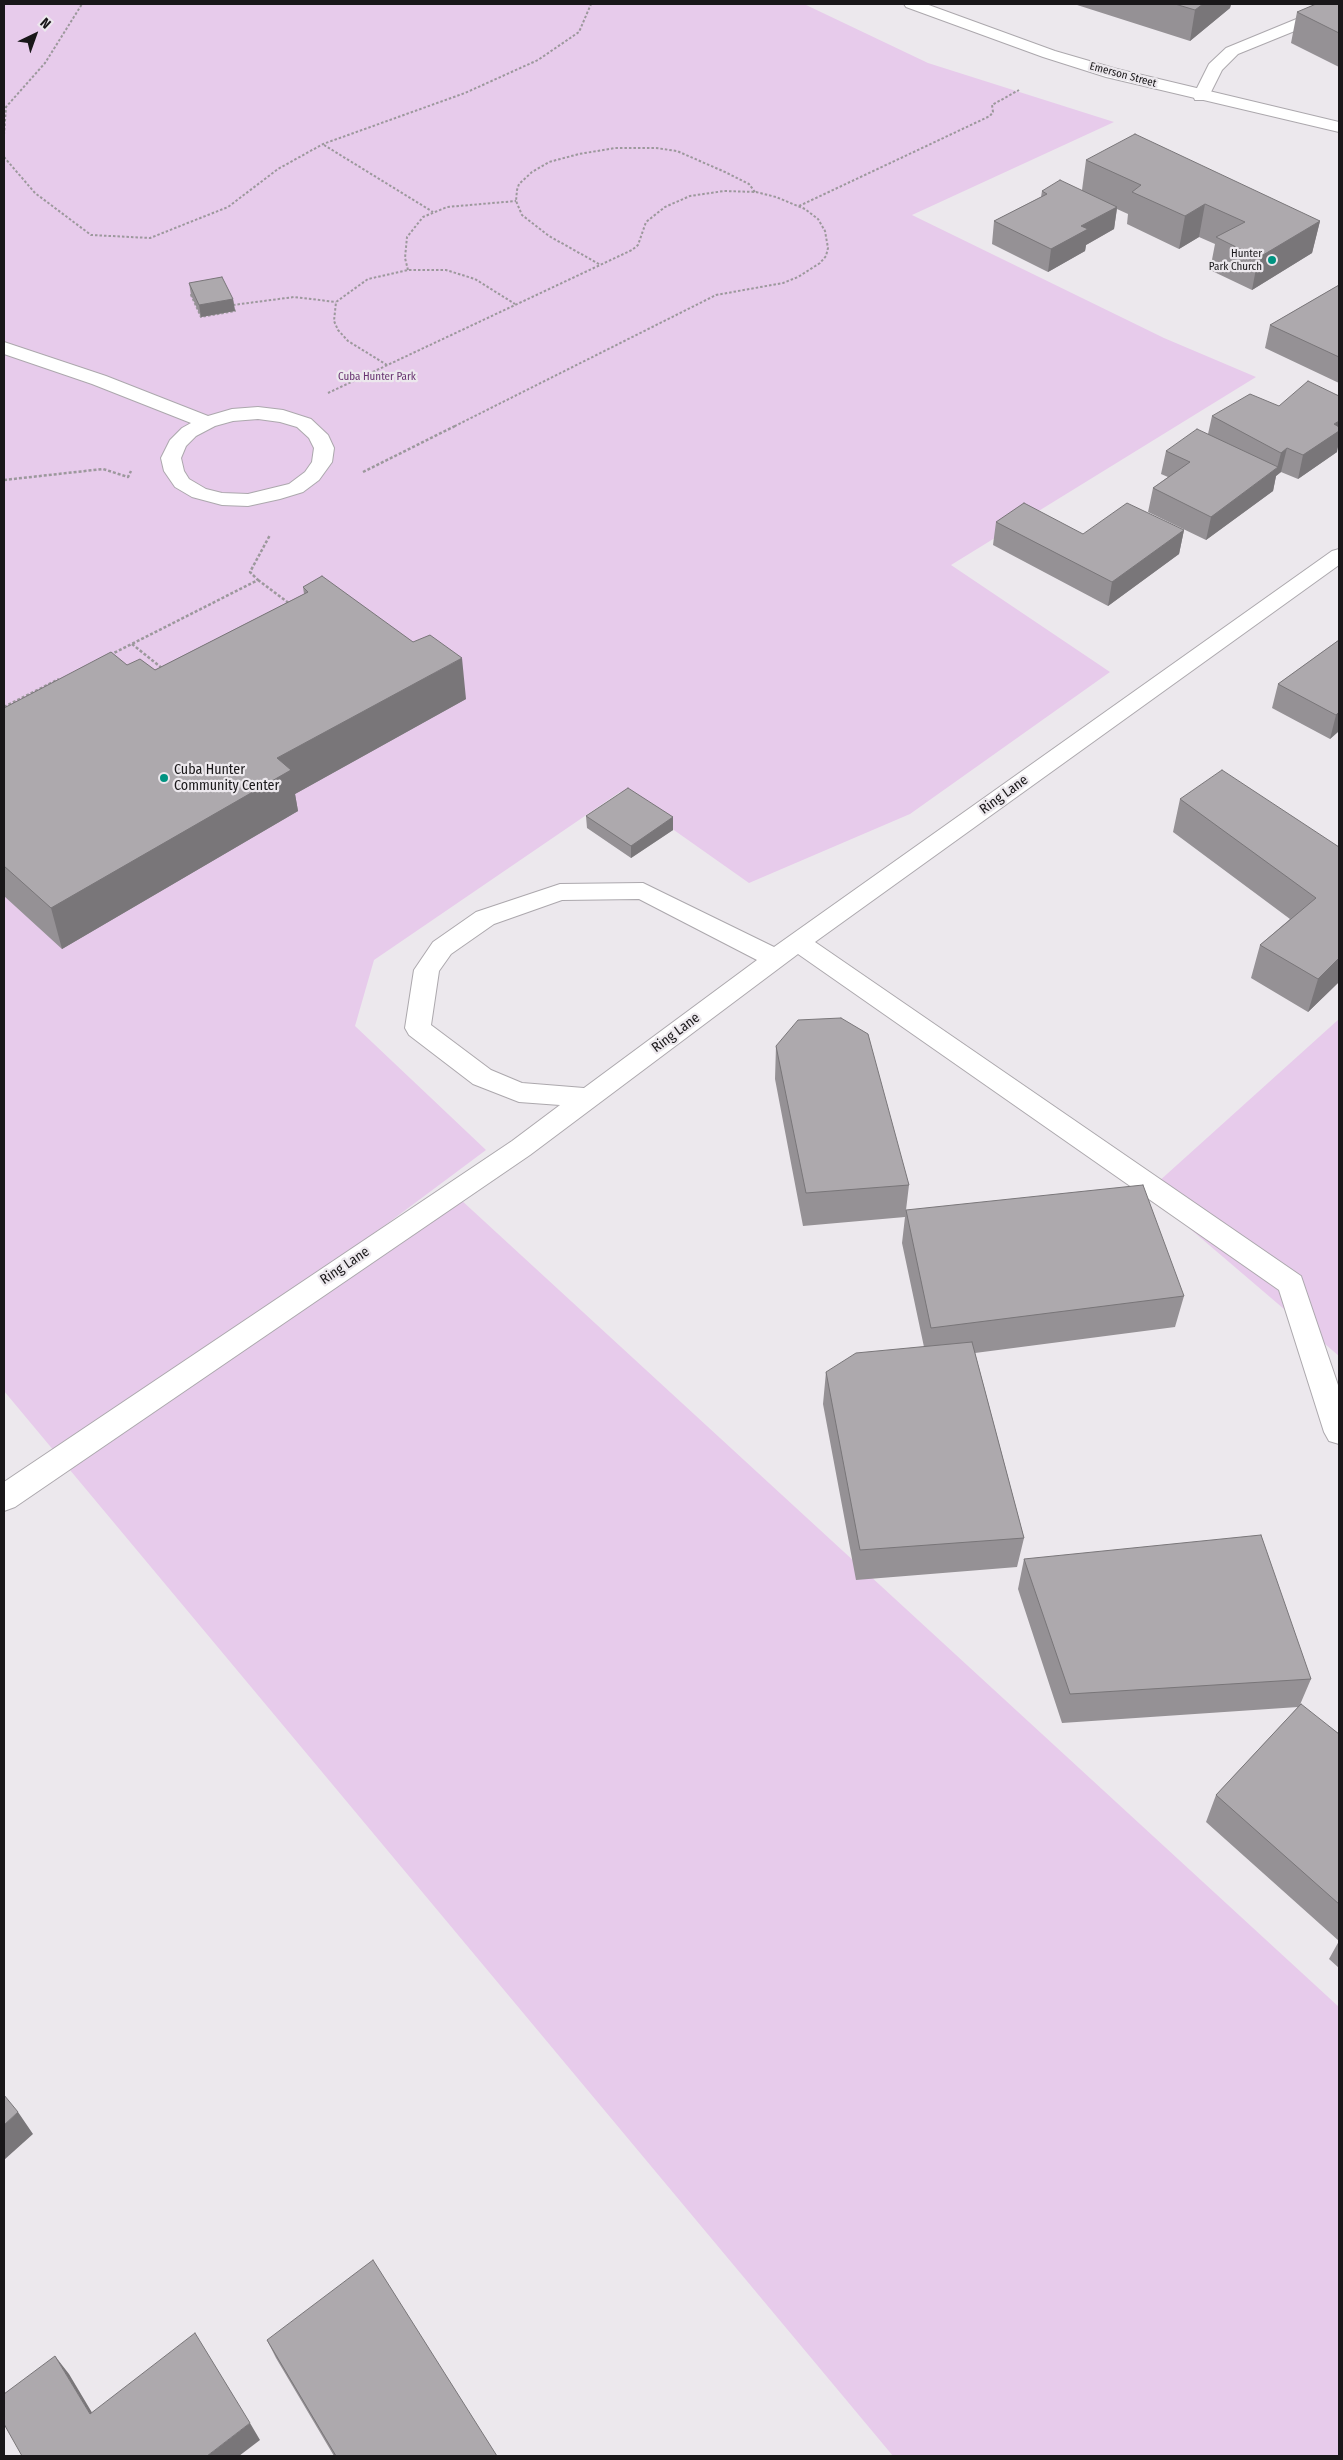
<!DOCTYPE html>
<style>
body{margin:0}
#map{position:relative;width:1343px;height:2460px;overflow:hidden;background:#ece8ed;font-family:"Fira Sans Condensed",sans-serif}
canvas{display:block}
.frame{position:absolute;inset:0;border:5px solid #191719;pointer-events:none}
.north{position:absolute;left:10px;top:10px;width:50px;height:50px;-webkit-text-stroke:4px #ece8ed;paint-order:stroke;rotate:42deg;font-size:14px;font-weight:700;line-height:20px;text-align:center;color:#191719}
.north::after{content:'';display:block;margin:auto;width:18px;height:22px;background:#191719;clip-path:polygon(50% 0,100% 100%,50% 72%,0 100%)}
</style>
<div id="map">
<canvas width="1343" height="2460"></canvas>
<div class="frame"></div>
<div class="north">N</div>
</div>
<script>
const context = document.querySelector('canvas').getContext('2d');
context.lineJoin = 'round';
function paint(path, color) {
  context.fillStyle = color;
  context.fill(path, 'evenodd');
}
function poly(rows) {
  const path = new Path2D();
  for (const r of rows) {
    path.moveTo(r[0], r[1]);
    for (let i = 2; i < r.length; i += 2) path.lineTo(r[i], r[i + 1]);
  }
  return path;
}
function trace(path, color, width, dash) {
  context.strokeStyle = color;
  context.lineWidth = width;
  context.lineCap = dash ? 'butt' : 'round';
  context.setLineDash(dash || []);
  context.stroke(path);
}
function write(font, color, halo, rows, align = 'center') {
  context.font = font + ' "Fira Sans Condensed",sans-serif';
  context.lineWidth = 4.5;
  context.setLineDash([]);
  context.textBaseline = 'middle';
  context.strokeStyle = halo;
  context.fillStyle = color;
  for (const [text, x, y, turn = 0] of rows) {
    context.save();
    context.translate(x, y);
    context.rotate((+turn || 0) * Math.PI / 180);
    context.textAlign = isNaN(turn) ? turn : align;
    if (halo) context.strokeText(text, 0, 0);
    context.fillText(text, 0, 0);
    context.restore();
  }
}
paint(poly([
 [4,4,804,4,928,63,1114,122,912,215,1164,338,1256,377,951,565,1110,672,910,814,749,883,620,792,374,960,355,1026,486,1150,77,1455,460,1199,1339,2007,1339,2456,893,2456,4,1391],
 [1339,1019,1339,1356,1147,1192]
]), '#e7cbeb');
const minor = poly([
 [1333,4,1339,4,1339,13,1238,54,1222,70,1207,100,1195,100,1193,96,1209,64,1226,48,1333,4],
 [4,342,106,376,208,416,232,409,258,407,283,410,311,419,328,435,334,448,332,462,319,480,303,492,280,499,248,506,222,505,192,497,175,487,164,471,161,458,170,440,182,428,191,423,92,384,4,354,4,342],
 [258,419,280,422,297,427,309,438,314,448,312,462,305,472,289,484,248,494,222,493,206,489,189,479,184,471,181,458,186,446,196,436,215,426,233,421,258,419],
 [1339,549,1339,565,815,942,1301,1276,1339,1388,1339,1444,1329,1441,1324,1432,1279,1290,798,954,530,1155,15,1507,4,1511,4,1482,512,1141,560,1105,519,1102,473,1084,409,1035,405,1028,414,970,433,942,476,912,560,884,643,883,774,947,1332,551,1339,549],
 [639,899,757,960,584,1088,522,1083,491,1070,431,1025,439,971,451,954,494,924,562,900,639,899]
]);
const major = poly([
 [904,4,926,4,1055,51,1117,69,1339,122,1339,132,1106,77,1043,57,906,7,904,4]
]);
trace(minor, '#aca8ad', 2);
trace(major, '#aca8ad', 2);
trace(poly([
 [4,135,6,107,45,63,82,4],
 [324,145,433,212],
 [4,157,35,193,91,235,150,238,228,207,278,169,323,144,465,93,538,60,579,32,591,4],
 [799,206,990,116,993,112,992,105,1019,90],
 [599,264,549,236,522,215,516,201,517,190,519,184,532,172,549,162,579,154,615,148,656,148,677,151,725,172,749,184,755,192],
 [408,270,405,258,407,237,423,217,447,207,516,201],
 [224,289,235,311,201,317,191,295,224,289],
 [233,305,294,297,336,302],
 [387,365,348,341,338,330,334,321,336,302,368,279,408,270,446,270,475,279,515,304],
 [328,393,632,250,638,245,646,222,665,207,690,196,724,191,756,192,776,197,805,209,818,219,825,231,828,248,826,256,820,263,798,277,783,283,716,295,453,427]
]), '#9c989c', 2, [2.5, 2]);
trace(poly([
 [363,472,455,426],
 [4,480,103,469,128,477,131,471],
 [258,580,290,604],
 [132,644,163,669],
 [110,655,258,580,250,572,270,535],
 [4,707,59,679]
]), '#9c989c', 2.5, [3, 2]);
paint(minor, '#fff');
paint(major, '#fff');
paint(poly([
 [1074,4,1231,4,1230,8,1190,41],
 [1339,4,1339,67,1291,43,1297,12],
 [1086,160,1320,221,1312,253,1252,290,1210,270,1215,244,1199,237,1179,249,1127,224,1128,214,1117,209,1114,229,1086,245,1085,251,1048,272,992,244,994,221,1041,197,1042,191,1082,190],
 [189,283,233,299,235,311,201,317,191,295],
 [1339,285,1339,383,1265,348,1270,325],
 [1212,416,1337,452,1298,479,1281,472,1276,476,1273,491,1206,540,1148,512,1153,488,1168,477,1161,474,1166,451,1208,434],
 [996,522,1083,534,1184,530,1179,554,1108,606,993,545],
 [303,587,466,699,295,794,298,811,62,949,4,896,4,708,127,665,155,670,304,594],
 [1339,640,1339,731,1330,739,1272,708,1278,684],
 [1180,799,1339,847,1339,982,1308,1012,1251,978,1260,945,1290,919,1173,832],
 [586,816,673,817,673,830,631,858,587,828],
 [776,1046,909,1185,906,1210,1184,1296,1175,1327,975,1353,1024,1538,1017,1567,856,1580,823,1404,826,1372,924,1347,902,1243,905,1217,803,1226,775,1079],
 [1024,1559,1311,1679,1299,1707,1339,1734,1339,1968,1329,1959,1339,1941,1206,1822,1216,1795,1298,1707,1062,1723,1018,1589],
 [267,2340,497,2456,334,2456,276,2358]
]), '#959195');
paint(poly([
 [1203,4,1231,4,1230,8,1190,41,1195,10],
 [1205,204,1199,237,1179,249,1185,216],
 [1117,207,1114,229,1086,245,1085,251,1048,272,1051,249,1081,226],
 [1320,221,1312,253,1252,290,1258,258],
 [233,299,235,311,201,317,199,305],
 [1339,421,1339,442,1337,452,1298,479,1303,455,1334,424],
 [1287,448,1281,472,1276,476,1273,491,1206,540,1211,517,1277,468,1281,453],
 [1184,530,1179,554,1108,606,1112,582],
 [462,658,466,699,295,794,298,811,62,949,51,908,277,758],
 [1339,712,1339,731,1330,739,1336,715],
 [673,817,673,830,631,858,631,846],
 [1339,958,1339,982,1308,1012,1318,979],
 [18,2112,33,2134,4,2160,4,2125],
 [55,2356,69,2374,103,2431,90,2414],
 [250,2423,260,2440,239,2456,207,2456]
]), '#797679');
const building = poly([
 [1175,4,1203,4,1195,10,1175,4],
 [1316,4,1339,4,1339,33,1297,12,1316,4],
 [1135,134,1320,221,1258,258,1216,237,1245,222,1205,204,1185,216,1132,192,1141,185,1086,160,1135,134],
 [1060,180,1117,207,1081,226,1088,229,1051,249,994,221,1047,194,1042,191,1060,180],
 [222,277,233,299,199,305,189,283,222,277],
 [1339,285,1339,357,1270,325,1339,285],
 [1308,381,1339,396,1339,421,1334,424,1339,427,1339,431,1303,455,1287,448,1281,453,1212,416,1250,394,1279,406,1308,381],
 [1197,429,1278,467,1211,517,1153,488,1190,462,1166,451,1197,429],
 [1024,503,1083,534,1127,503,1184,530,1112,582,996,522,1024,503],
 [322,576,413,642,430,635,462,658,277,758,291,770,51,908,4,866,4,708,111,652,127,665,140,659,155,670,308,592,303,587,322,576],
 [1339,640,1339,712,1336,715,1278,684,1339,640],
 [1222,770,1339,847,1339,958,1318,979,1260,945,1316,898,1180,799,1222,770],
 [628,788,673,817,631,846,586,816,628,788],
 [841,1018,868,1034,909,1185,806,1193,776,1046,798,1020,841,1018],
 [1143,1185,1184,1296,931,1328,906,1210,1143,1185],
 [972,1342,1024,1538,860,1550,826,1372,856,1353,972,1342],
 [1261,1535,1311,1679,1070,1694,1024,1559,1261,1535],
 [1301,1704,1339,1734,1339,1904,1216,1795,1301,1704],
 [4,2095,18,2112,4,2125,4,2095],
 [373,2260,497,2456,336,2456,267,2340,373,2260],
 [195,2333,250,2423,207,2456,22,2456,4,2424,4,2394,55,2356,90,2414,195,2333]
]);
paint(building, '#ada9ad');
trace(building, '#797679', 1);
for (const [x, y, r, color] of [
 [1272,260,5,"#009381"],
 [164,778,5,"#009381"]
]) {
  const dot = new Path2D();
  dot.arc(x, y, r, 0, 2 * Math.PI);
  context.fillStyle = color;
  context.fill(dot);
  trace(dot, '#ece8ed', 2);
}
write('11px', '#191719', '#ece8ed', [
 ["Emerson Street",1123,75,15]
]);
write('11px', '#191719', '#ece8ed', [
 ["Hunter",1262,254],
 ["Park Church",1262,267]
], 'right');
write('11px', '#693572', '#ece8ed', [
 ["Cuba Hunter Park",377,377]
]);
write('14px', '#191719', '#ece8ed', [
 ["Cuba Hunter",174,770],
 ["Community Center",174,786]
], 'left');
write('14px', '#191719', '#ece8ed', [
 ["Ring Lane",1004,795,-36],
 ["Ring Lane",676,1033,-37],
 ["Ring Lane",345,1266,-34]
]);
</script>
